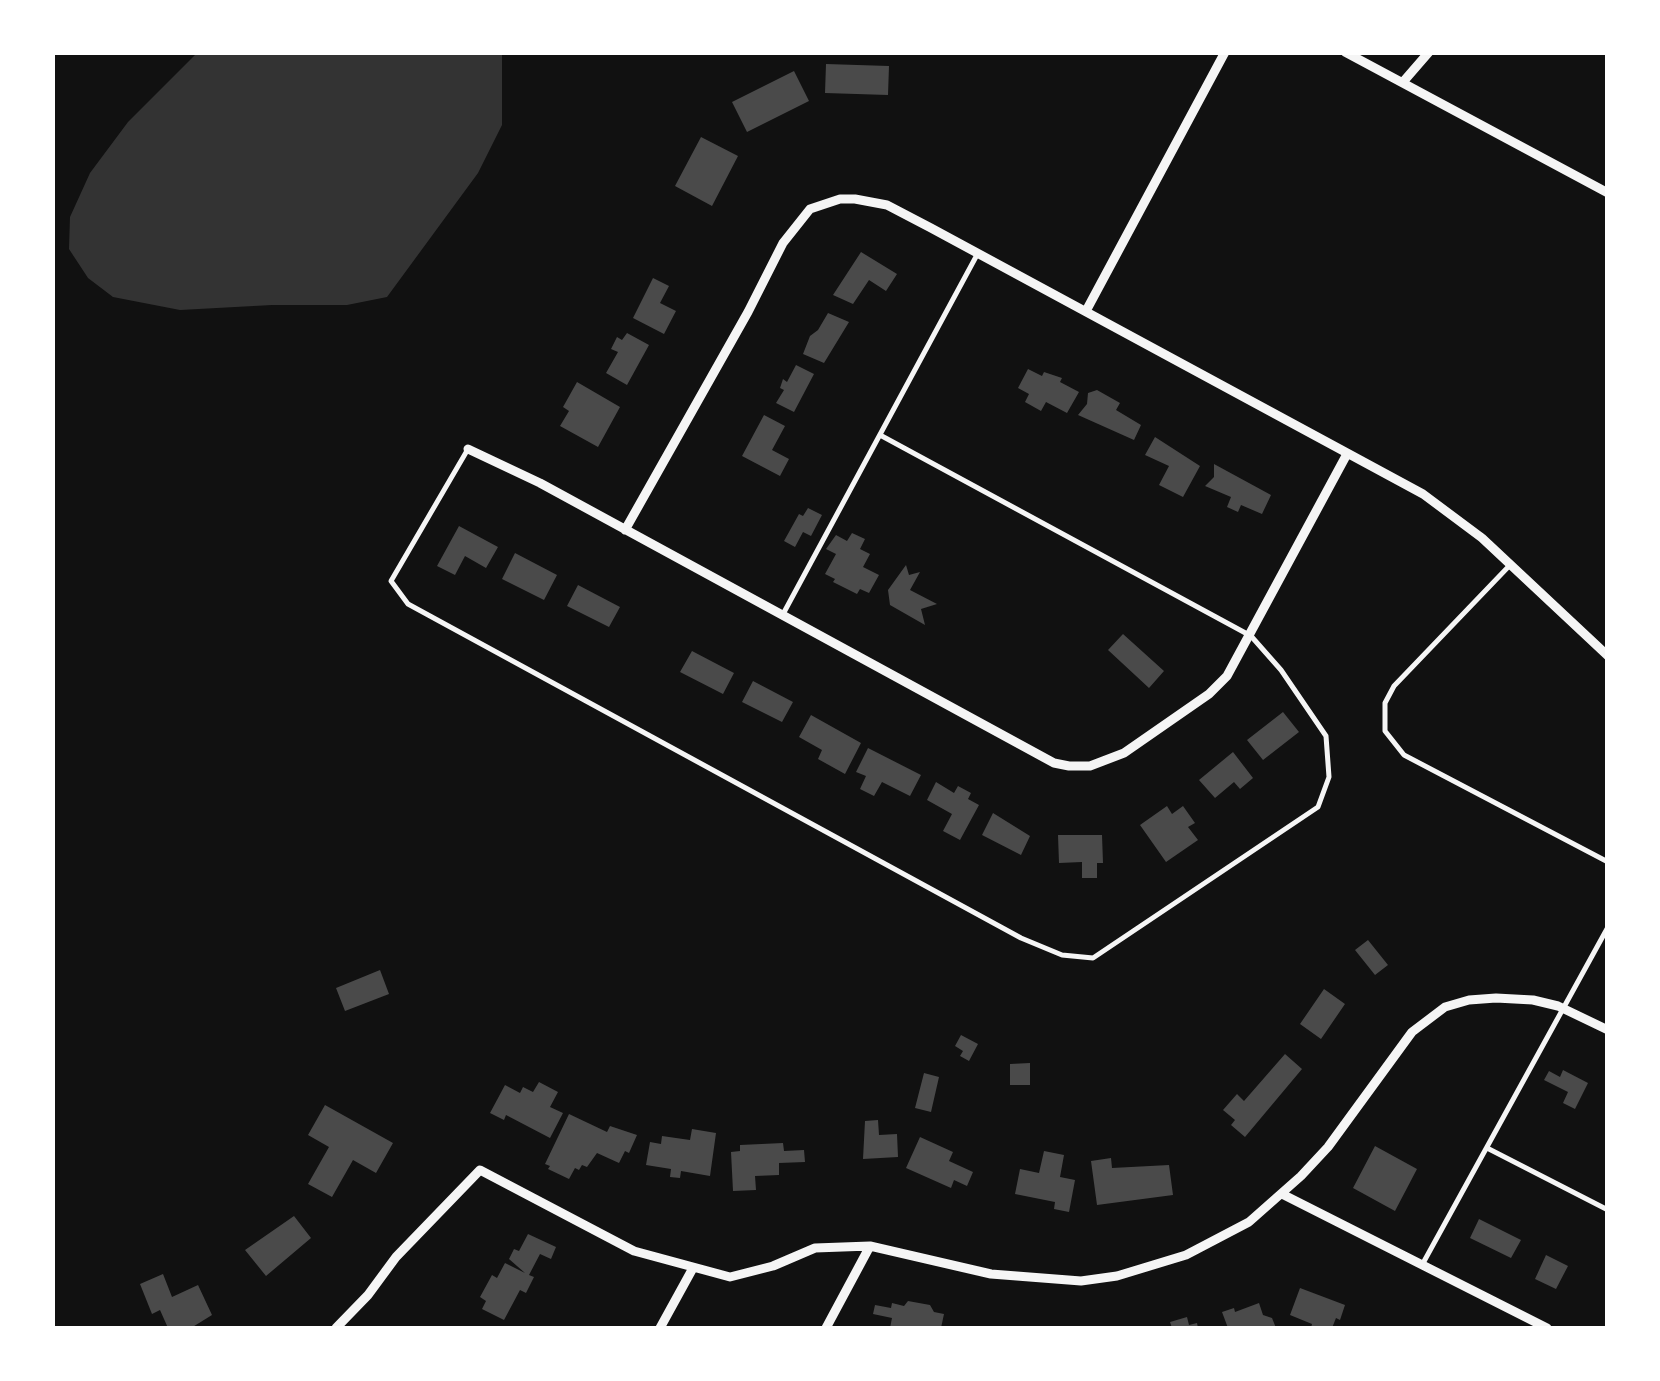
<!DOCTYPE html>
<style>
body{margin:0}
#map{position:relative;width:1660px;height:1381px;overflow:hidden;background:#111;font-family:"DejaVu Sans",sans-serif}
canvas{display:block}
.frame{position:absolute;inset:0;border:55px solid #fff;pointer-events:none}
</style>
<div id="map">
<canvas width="1660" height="1381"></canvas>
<div class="frame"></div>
</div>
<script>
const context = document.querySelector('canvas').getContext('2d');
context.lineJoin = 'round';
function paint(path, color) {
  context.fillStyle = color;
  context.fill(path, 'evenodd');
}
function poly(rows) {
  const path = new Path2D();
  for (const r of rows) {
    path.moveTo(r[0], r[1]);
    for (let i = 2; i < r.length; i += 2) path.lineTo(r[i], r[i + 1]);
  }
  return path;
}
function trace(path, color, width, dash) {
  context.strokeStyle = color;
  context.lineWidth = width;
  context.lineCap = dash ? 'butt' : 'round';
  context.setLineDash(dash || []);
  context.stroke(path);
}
paint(poly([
 [197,53,502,53,502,125,478,173,387,297,347,305,272,305,180,310,113,297,88,278,69,249,70,217,90,173,128,122]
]), '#333');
paint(poly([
 [826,64,889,66,888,95,825,93],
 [794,71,809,101,747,132,732,102],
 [701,137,738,156,712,206,675,186],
 [861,252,897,274,886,291,869,280,853,304,833,295],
 [653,278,669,286,660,303,676,311,664,334,633,318],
 [828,313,849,322,824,363,803,354,810,336,818,330],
 [627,333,649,345,627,385,606,373,618,352,611,349,617,337,622,340],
 [796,365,814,374,794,412,776,403,784,390,780,388,783,379,787,382],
 [1028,369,1042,376,1044,372,1062,378,1060,382,1079,392,1067,413,1046,402,1041,411,1025,402,1029,394,1018,388],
 [577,382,620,407,598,447,560,426,569,411,563,407],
 [1097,390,1120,403,1116,410,1141,425,1134,440,1078,415,1087,404,1088,393],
 [764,415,785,426,772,450,789,459,780,476,742,456],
 [1155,437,1200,466,1183,497,1159,485,1169,466,1145,455],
 [1214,464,1271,495,1262,514,1241,505,1238,512,1227,507,1231,497,1205,486,1214,477],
 [808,508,822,515,811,536,803,532,795,547,784,541,799,514,803,516],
 [459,526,498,547,486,568,465,556,455,575,437,566],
 [852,533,865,539,860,549,870,554,863,567,879,575,869,593,860,589,857,594,833,582,835,579,825,574,836,554,826,549,836,535,847,541],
 [515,553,557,575,544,600,502,579],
 [906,565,909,575,920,572,910,590,937,604,921,609,925,625,890,605,888,590],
 [578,585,620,607,609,627,567,606],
 [1123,634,1164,671,1149,688,1108,650],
 [692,651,734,673,723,694,680,672],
 [753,681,793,702,782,722,742,702],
 [1283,712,1299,732,1263,760,1247,740],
 [811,715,861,743,845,774,818,759,822,750,799,737],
 [868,748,921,775,910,796,882,782,874,796,860,789,866,776,856,772],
 [1233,752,1253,778,1240,789,1234,782,1215,798,1199,780],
 [936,782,954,793,958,786,971,793,968,799,979,805,960,840,943,831,952,814,927,800],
 [1167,806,1172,814,1183,806,1195,823,1188,827,1198,840,1166,862,1140,825],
 [993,813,1030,836,1021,855,982,835],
 [1058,835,1102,835,1103,863,1097,863,1097,878,1082,878,1082,862,1059,863],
 [1368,940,1388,965,1375,975,1355,950],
 [380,970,389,994,345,1011,336,988],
 [1324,989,1345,1004,1321,1039,1300,1024],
 [961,1035,978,1044,969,1061,960,1056,963,1051,955,1046],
 [1285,1054,1302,1069,1245,1137,1231,1125,1235,1120,1223,1110,1237,1094,1244,1101],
 [1030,1063,1030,1085,1010,1085,1010,1064],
 [1563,1070,1588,1083,1575,1109,1563,1103,1568,1092,1544,1080,1549,1071,1560,1077],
 [924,1073,939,1077,931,1112,915,1108],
 [539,1082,558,1092,550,1107,563,1113,550,1138,506,1115,504,1120,490,1113,505,1085,520,1093,523,1087,533,1092],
 [325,1105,393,1143,376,1173,353,1160,332,1197,308,1184,329,1147,308,1135],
 [569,1114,607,1132,610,1126,637,1135,629,1153,625,1151,619,1163,597,1153,587,1167,582,1165,579,1170,575,1168,569,1179,548,1169,550,1166,545,1164],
 [878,1120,879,1135,897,1134,898,1157,863,1159,865,1121],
 [692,1129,716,1133,710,1176,681,1171,680,1178,670,1177,671,1169,646,1165,650,1142,661,1144,662,1136,690,1140],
 [920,1137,953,1152,949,1161,973,1172,967,1186,954,1180,951,1188,906,1168],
 [783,1143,784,1151,804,1150,805,1162,779,1163,779,1175,755,1176,756,1190,733,1191,731,1152,740,1151,740,1145],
 [1375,1146,1417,1169,1395,1211,1353,1188],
 [1044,1151,1064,1155,1060,1177,1075,1180,1069,1212,1054,1209,1055,1202,1015,1194,1020,1169,1039,1173],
 [1111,1158,1112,1168,1169,1165,1173,1195,1097,1205,1091,1161],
 [294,1216,311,1238,266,1276,245,1250],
 [1479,1219,1521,1240,1511,1258,1470,1238],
 [528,1234,556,1247,551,1259,540,1254,529,1275,534,1277,526,1293,520,1290,504,1320,482,1309,486,1301,480,1297,492,1275,497,1278,505,1263,525,1273,509,1259,514,1249,519,1251],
 [1546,1255,1568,1266,1556,1289,1535,1279],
 [163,1274,172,1297,198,1285,212,1315,191,1328,168,1328,160,1310,152,1314,140,1284],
 [1300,1288,1345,1305,1340,1320,1336,1318,1332,1328,1311,1328,1312,1324,1290,1315],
 [908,1301,930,1305,934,1312,944,1314,941,1328,890,1328,892,1318,873,1314,875,1305,891,1308,892,1303,904,1306],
 [1259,1303,1263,1315,1272,1318,1276,1328,1228,1328,1222,1312,1234,1308,1235,1312],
 [1187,1317,1189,1325,1197,1323,1198,1328,1172,1328,1170,1322]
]), '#4a4a4a');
trace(poly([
 [468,449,391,581,408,604,1021,938,1062,955,1093,958,1318,807,1329,777,1326,736,1281,670,1251,636,880,435],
 [1511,564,1394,686,1385,703,1385,731,1404,755,1608,862],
 [782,616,978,253],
 [1487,1148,1608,1210],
 [1422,1265,1608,927]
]), '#f5f5f5', 5);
trace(poly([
 [1345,52,1608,193],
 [1403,82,1429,52],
 [1086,311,1225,52],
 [468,449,540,483,1054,763,1069,766,1090,766,1124,753,1209,694,1227,676,1347,454],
 [625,530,748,312,783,243,810,209,840,199,855,199,887,205,931,228,1423,494,1482,538,1608,656],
 [1282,1194,1547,1328],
 [336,1328,368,1295,396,1257,480,1170,634,1251,730,1277,773,1266,815,1248,870,1246,991,1274,1081,1281,1117,1276,1186,1255,1249,1222,1301,1176,1328,1147,1412,1032,1445,1007,1469,1000,1496,998,1533,1000,1558,1006,1608,1030],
 [660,1328,693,1268],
 [826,1328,870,1246]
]), '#f5f5f5', 9);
</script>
